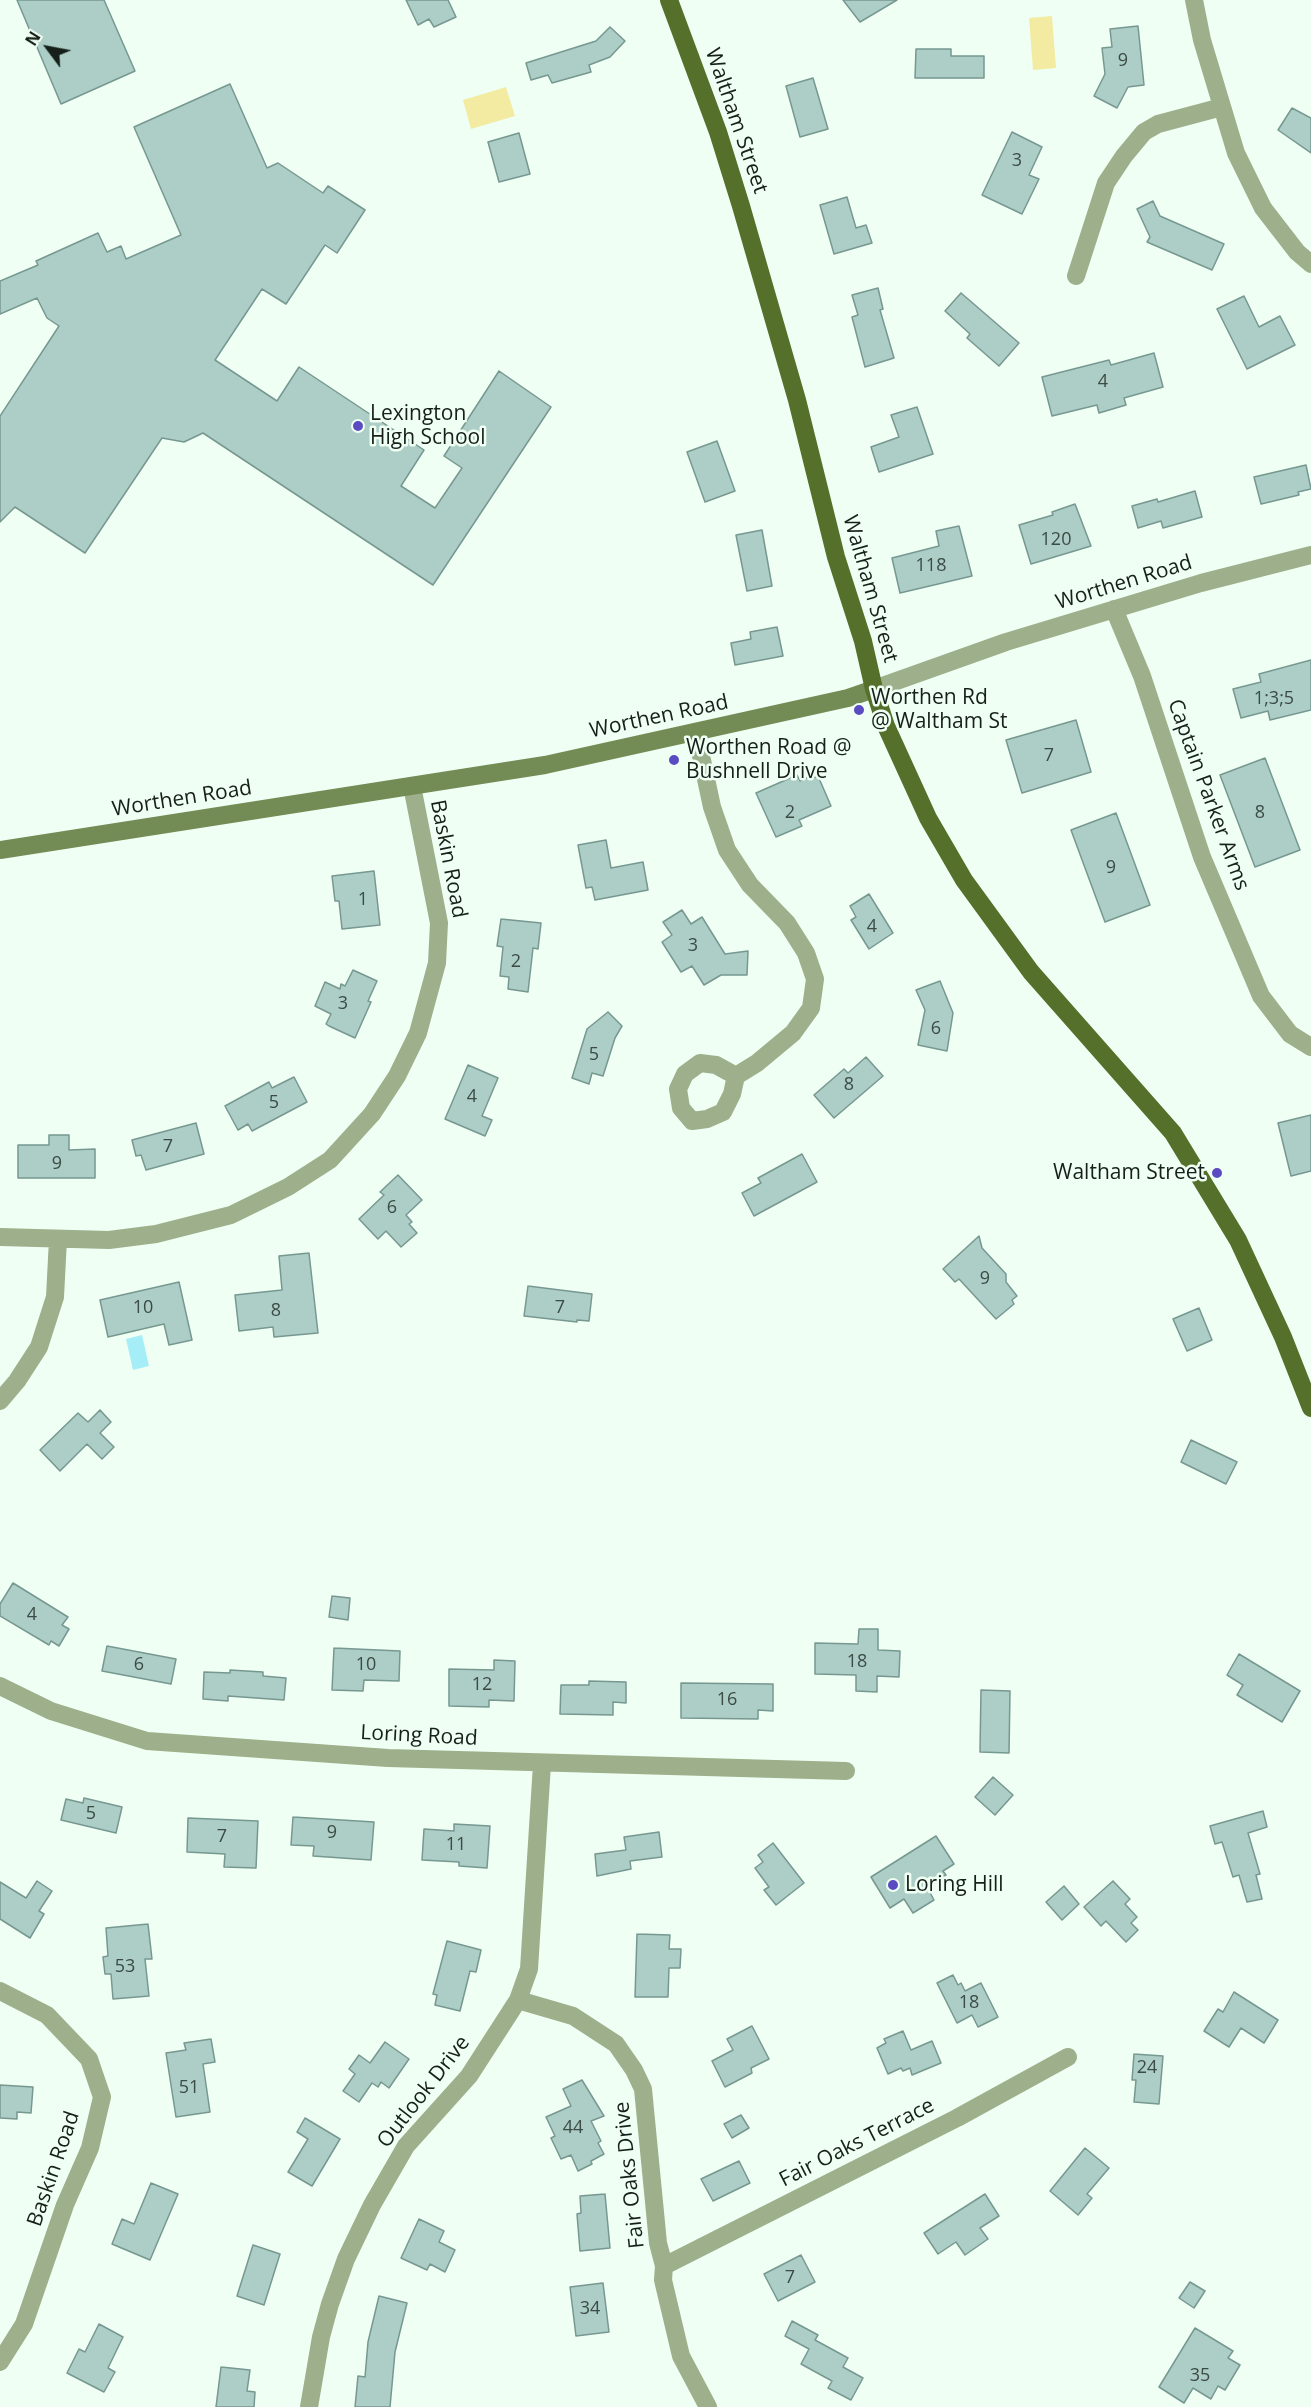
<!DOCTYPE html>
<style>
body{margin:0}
#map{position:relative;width:1311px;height:2407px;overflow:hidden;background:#effff3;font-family:"Open Sans",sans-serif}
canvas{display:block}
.north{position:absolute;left:18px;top:18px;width:60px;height:60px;-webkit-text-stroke:4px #effff3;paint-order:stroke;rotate:302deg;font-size:16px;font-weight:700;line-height:24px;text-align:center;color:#161f19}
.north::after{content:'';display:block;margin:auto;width:21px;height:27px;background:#161f19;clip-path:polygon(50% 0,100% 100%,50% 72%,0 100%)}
</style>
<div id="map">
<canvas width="1311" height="2407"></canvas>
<div class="north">N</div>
</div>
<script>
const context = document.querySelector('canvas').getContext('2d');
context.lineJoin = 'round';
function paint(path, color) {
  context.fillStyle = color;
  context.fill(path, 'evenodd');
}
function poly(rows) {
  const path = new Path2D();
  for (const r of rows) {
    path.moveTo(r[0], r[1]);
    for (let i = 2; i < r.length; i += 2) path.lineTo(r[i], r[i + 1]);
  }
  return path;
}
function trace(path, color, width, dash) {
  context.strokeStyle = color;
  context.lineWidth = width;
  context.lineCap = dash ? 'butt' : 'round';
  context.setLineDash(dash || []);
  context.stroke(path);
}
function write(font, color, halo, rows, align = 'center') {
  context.font = font + ' "Open Sans",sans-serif';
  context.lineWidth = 5;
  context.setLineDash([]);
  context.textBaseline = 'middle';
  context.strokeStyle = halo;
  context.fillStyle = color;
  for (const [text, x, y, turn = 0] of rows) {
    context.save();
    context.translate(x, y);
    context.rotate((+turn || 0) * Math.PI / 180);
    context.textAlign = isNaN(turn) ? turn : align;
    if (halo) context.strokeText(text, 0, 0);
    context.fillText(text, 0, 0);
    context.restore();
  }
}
paint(poly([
 [1052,16,1056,68,1033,70,1029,18],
 [506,87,515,116,471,129,463,100]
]), '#f4eba2');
paint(poly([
 [142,1335,149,1366,133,1370,126,1339]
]), '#a6eef7');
const building = poly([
 [17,0,104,0,135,71,61,104,17,0],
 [406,0,448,0,456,17,434,27,429,19,418,25,406,0],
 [843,0,897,0,860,22,843,0],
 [1138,26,1144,85,1128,87,1117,108,1094,96,1105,74,1102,48,1112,47,1110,29,1138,26],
 [610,27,625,41,610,57,589,65,591,72,552,83,548,75,531,80,526,63,596,41,610,27],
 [916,49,951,49,951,56,984,56,984,78,915,78,916,49],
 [813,78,828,129,800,137,786,86,813,78],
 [230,84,267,168,278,163,323,193,328,186,365,210,337,253,325,245,286,304,262,289,215,360,277,401,299,367,424,450,401,486,435,508,462,468,444,456,499,371,551,407,433,585,203,433,184,442,162,438,85,553,15,507,0,522,0,416,59,326,47,318,37,298,0,314,0,281,38,265,36,261,98,233,107,252,121,246,126,259,181,235,134,127,230,84],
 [1292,108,1311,118,1311,153,1278,130,1292,108],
 [1012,132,1042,147,1029,175,1039,179,1022,214,982,195,1012,132],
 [519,133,530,174,499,182,488,142,519,133],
 [847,197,856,228,866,225,872,243,834,254,820,205,847,197],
 [1153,201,1160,216,1224,244,1212,270,1147,242,1150,237,1137,209,1153,201],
 [878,288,883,309,880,310,894,358,865,367,852,317,858,315,852,295,878,288],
 [961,293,1019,343,999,366,967,338,970,334,945,311,961,293],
 [1244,296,1259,327,1280,316,1295,345,1247,369,1217,309,1244,296],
 [1154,353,1163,387,1124,398,1126,405,1099,413,1097,405,1052,416,1042,377,1109,360,1111,365,1154,353],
 [917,407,933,454,879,472,871,447,899,437,891,415,917,407],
 [717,441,735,491,705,502,687,452,717,441],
 [1306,465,1311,489,1298,492,1299,495,1261,504,1254,477,1306,465],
 [1195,491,1202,517,1163,528,1161,521,1138,528,1132,506,1157,499,1158,502,1195,491],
 [1075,504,1091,546,1031,564,1019,525,1053,515,1052,512,1075,504],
 [959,526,972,576,900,593,892,558,939,546,936,531,959,526],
 [762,530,772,586,747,591,736,535,762,530],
 [777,627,783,656,735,665,731,643,751,639,750,632,777,627],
 [1311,660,1311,710,1270,720,1268,711,1241,718,1233,689,1261,682,1259,674,1311,660],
 [1076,720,1091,772,1022,793,1006,740,1076,720],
 [1265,758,1300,850,1255,867,1220,775,1265,758],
 [797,775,800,781,812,775,813,778,818,776,831,806,799,820,802,826,776,837,756,793,797,775],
 [1116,813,1150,905,1105,922,1071,830,1116,813],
 [606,840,611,868,643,862,648,890,595,900,592,887,586,888,578,845,606,840],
 [374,871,380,925,342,929,339,901,335,901,332,876,374,871],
 [869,894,893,933,869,949,851,920,856,917,850,906,869,894],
 [682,910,691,924,702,917,725,954,748,951,747,975,721,975,704,985,692,966,681,972,662,942,672,935,663,922,682,910],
 [501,919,541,923,538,949,533,948,528,992,508,989,509,977,500,976,503,947,497,946,501,919],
 [353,970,377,981,368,1001,371,1002,355,1038,329,1026,326,1024,331,1014,315,1006,325,982,340,989,341,984,345,986,353,970],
 [940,981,953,1013,947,1051,918,1045,925,1010,916,990,940,981],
 [608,1012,622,1026,615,1038,603,1076,592,1073,589,1084,572,1078,587,1029,608,1012],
 [866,1057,883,1076,834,1118,814,1095,844,1069,848,1073,866,1057],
 [468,1065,498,1078,482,1116,492,1120,485,1136,445,1119,468,1065],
 [294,1077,307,1102,252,1131,248,1124,238,1130,225,1106,269,1082,272,1088,294,1077],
 [1311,1115,1311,1171,1291,1176,1278,1123,1311,1115],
 [196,1123,204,1154,146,1170,141,1155,136,1156,132,1140,196,1123],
 [49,1135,69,1135,69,1150,95,1149,95,1178,18,1178,18,1145,49,1145,49,1135],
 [802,1154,817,1182,754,1216,742,1193,761,1183,758,1178,802,1154],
 [398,1175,422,1200,406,1215,412,1222,409,1224,417,1233,401,1247,386,1231,378,1239,359,1219,384,1195,380,1192,398,1175],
 [979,1236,982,1248,1006,1274,1006,1282,1017,1296,1012,1300,1014,1304,996,1319,959,1279,955,1282,943,1269,979,1236],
 [309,1253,318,1333,274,1337,273,1327,239,1331,235,1295,282,1290,279,1256,309,1253],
 [179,1282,192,1340,169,1345,164,1324,108,1337,100,1300,179,1282],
 [528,1286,592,1294,589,1321,577,1320,577,1322,524,1316,528,1286],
 [1199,1308,1212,1340,1187,1351,1173,1319,1199,1308],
 [100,1410,111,1422,100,1433,114,1447,102,1459,87,1444,60,1471,40,1450,78,1413,88,1422,100,1410],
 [1191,1440,1237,1462,1226,1484,1181,1462,1191,1440],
 [13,1583,68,1617,62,1625,69,1629,59,1646,51,1641,49,1645,0,1616,0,1604,13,1583],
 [332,1596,350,1598,348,1620,329,1617,332,1596],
 [859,1629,878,1629,878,1650,900,1651,899,1677,877,1676,877,1692,856,1691,856,1675,815,1674,815,1643,858,1644,859,1629],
 [107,1646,176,1659,171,1684,102,1671,107,1646],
 [334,1648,400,1651,399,1681,364,1680,363,1691,332,1690,334,1648],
 [1239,1654,1300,1691,1282,1722,1237,1695,1243,1685,1227,1675,1239,1654],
 [494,1660,515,1661,514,1701,489,1700,489,1707,449,1706,449,1669,494,1670,494,1660],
 [230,1670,263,1672,263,1676,286,1678,284,1700,228,1696,228,1701,203,1699,204,1672,230,1673,230,1670],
 [589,1681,626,1682,626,1703,613,1702,613,1715,560,1714,561,1685,589,1685,589,1681],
 [681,1683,773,1684,773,1711,758,1710,758,1719,681,1718,681,1683],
 [981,1690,1010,1691,1009,1753,980,1752,981,1690],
 [993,1777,1013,1795,995,1815,975,1797,993,1777],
 [84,1798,122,1807,116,1833,61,1820,66,1799,83,1803,84,1798],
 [1263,1811,1267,1827,1248,1833,1260,1874,1256,1875,1262,1899,1247,1902,1239,1875,1233,1877,1222,1842,1215,1844,1210,1826,1263,1811],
 [293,1817,374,1822,371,1860,313,1856,314,1846,291,1845,293,1817],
 [188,1818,258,1821,256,1868,224,1867,225,1854,187,1852,188,1818],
 [454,1824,490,1826,487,1868,459,1866,459,1862,422,1860,424,1829,454,1831,454,1824],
 [659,1832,662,1857,630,1861,631,1869,597,1876,595,1854,626,1850,624,1837,659,1832],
 [936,1836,954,1864,943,1871,946,1875,927,1887,934,1900,913,1913,904,1899,890,1908,871,1877,936,1836],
 [773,1843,804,1883,776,1905,764,1890,769,1887,755,1868,763,1862,758,1855,773,1843],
 [37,1881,52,1891,39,1911,44,1914,30,1938,0,1919,0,1882,26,1898,37,1881],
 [1113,1881,1130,1899,1125,1904,1137,1917,1131,1923,1138,1930,1126,1942,1106,1921,1101,1926,1084,1907,1113,1881],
 [1064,1886,1079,1904,1062,1920,1046,1902,1064,1886],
 [148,1924,152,1959,145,1959,149,1996,113,1999,111,1974,105,1974,103,1957,108,1956,106,1928,148,1924],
 [637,1934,670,1935,669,1949,681,1949,680,1968,669,1968,668,1997,635,1997,637,1934],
 [447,1941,481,1950,476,1972,470,1971,460,2011,435,2005,437,1995,433,1994,447,1941],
 [953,1975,958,1985,961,1983,965,1991,981,1983,998,2017,978,2027,972,2015,957,2023,937,1983,953,1975],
 [1234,1992,1278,2020,1264,2043,1241,2028,1229,2047,1204,2031,1218,2009,1223,2012,1234,1992],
 [752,2026,769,2059,751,2068,752,2073,725,2087,712,2061,733,2050,727,2039,752,2026],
 [903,2031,911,2050,932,2041,941,2063,912,2075,910,2068,903,2071,901,2068,888,2074,877,2048,886,2043,884,2039,903,2031],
 [211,2039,215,2062,203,2064,210,2112,176,2117,166,2053,186,2050,184,2043,211,2039],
 [385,2042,409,2059,389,2088,381,2082,378,2087,372,2083,359,2102,343,2091,355,2074,349,2069,359,2055,370,2063,385,2042],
 [1134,2054,1163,2056,1159,2104,1134,2102,1136,2080,1132,2080,1134,2054],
 [582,2080,604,2116,591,2121,601,2141,598,2143,604,2154,591,2161,592,2164,578,2171,571,2155,561,2159,551,2138,555,2136,546,2117,571,2106,563,2089,582,2080],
 [0,2085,33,2087,31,2113,17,2112,17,2119,0,2118,0,2085],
 [741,2115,749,2128,732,2138,724,2124,741,2115],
 [305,2118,340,2139,312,2186,288,2172,308,2139,297,2132,305,2118],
 [1085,2148,1109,2168,1087,2194,1092,2198,1078,2215,1050,2191,1085,2148],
 [739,2161,750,2183,713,2201,701,2179,739,2161],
 [151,2183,178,2194,150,2260,112,2244,122,2219,134,2224,151,2183],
 [605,2194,610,2248,580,2251,577,2214,581,2213,580,2196,605,2194],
 [985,2194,999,2216,980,2228,988,2239,965,2255,956,2242,938,2254,924,2233,985,2194],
 [419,2219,444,2231,439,2242,455,2250,445,2272,430,2264,427,2270,401,2258,419,2219],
 [253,2245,280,2254,264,2305,237,2296,253,2245],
 [801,2255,815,2282,778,2301,764,2274,801,2255],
 [1190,2282,1205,2291,1194,2308,1179,2298,1190,2282],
 [603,2283,609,2332,576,2336,570,2287,603,2283],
 [379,2296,407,2303,395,2352,390,2407,355,2407,358,2376,365,2377,368,2342,379,2296],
 [792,2321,818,2335,815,2340,848,2358,843,2367,863,2378,851,2400,828,2388,832,2381,801,2364,809,2349,785,2336,792,2321],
 [99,2324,123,2337,108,2368,115,2372,104,2392,67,2373,79,2349,85,2352,99,2324],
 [1195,2328,1233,2351,1228,2358,1240,2365,1225,2390,1218,2386,1211,2399,1193,2388,1184,2403,1159,2387,1195,2328],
 [221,2367,250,2370,247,2391,255,2392,254,2407,216,2407,221,2367]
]);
paint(building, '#accec6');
trace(building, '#779891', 1.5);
trace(poly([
 [1194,0,1202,40,1236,153,1263,208,1297,252,1311,264],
 [1076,276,1106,183,1124,156,1144,132,1158,124,1222,107],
 [1114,609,1142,676,1202,857,1261,996,1290,1034,1311,1047],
 [874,689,1006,642,1201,583,1311,555],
 [696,732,712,807,727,850,750,885,787,923,806,953,815,979,811,1008,793,1033,757,1063,736,1076,716,1065,700,1063,685,1074,678,1089,681,1108,692,1121,707,1119,723,1112,732,1094,736,1076],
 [0,1237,109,1240,156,1234,231,1215,288,1187,330,1160,372,1114,397,1076,418,1033,437,963,439,923,412,786],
 [0,1401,17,1381,39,1347,55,1297,58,1239],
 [0,1686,51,1711,147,1741,388,1758,846,1771],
 [0,1991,47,2015,89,2059,102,2097,90,2148,65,2205,24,2324,0,2362],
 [518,2000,573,2016,616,2044,634,2070,643,2089,658,2243,664,2266,663,2280,681,2356,708,2407],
 [664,2266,957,2118,1068,2057],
 [309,2407,321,2337,330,2304,346,2259,372,2205,406,2146,469,2076,518,2000,529,1969,542,1764]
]), '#9eaf8b', 18);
trace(poly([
 [0,850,545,765,848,698,874,689]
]), '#738b55', 18);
trace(poly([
 [669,0,718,132,741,206,797,400,836,557,863,641,874,689,886,726,928,818,964,880,1031,972,1173,1133,1238,1240,1283,1337,1311,1408]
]), '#54702a', 18);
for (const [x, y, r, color] of [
 [358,426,6,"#5b4bc3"],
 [859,710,6,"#5b4bc3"],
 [674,760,6,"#5b4bc3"],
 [1217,1173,6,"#5b4bc3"],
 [893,1885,6,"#5b4bc3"]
]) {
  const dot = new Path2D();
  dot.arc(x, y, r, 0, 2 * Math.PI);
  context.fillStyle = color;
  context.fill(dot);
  trace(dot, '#effff3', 2);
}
write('18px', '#3c4b44', null, [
 ["9",1123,61],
 ["3",1017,161],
 ["4",1103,382],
 ["120",1056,540],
 ["118",931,566],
 ["1;3;5",1274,699],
 ["7",1049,756],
 ["2",790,813],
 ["8",1260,813],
 ["9",1111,868],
 ["1",363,900],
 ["4",872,927],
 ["3",693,946],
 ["2",516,962],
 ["3",343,1004],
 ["6",936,1029],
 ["5",594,1055],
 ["8",849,1085],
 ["4",472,1097],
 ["5",274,1103],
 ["7",168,1147],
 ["9",57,1164],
 ["6",392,1208],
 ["9",985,1279],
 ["10",143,1308],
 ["7",560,1308],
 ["8",276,1311],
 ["4",32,1615],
 ["18",857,1662],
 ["6",139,1665],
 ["10",366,1665],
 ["12",482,1685],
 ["16",727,1700],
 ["5",91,1814],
 ["9",332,1833],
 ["7",222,1837],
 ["11",456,1845],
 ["53",125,1967],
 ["18",969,2003],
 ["24",1147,2068],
 ["51",189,2088],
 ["44",573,2128],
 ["7",790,2278],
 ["34",590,2309],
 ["35",1200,2376]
]);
write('21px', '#161f19', '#effff3', [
 ["Waltham Street",736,121,71],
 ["Worthen Road",1124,583,-17],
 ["Waltham Street",870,589,74],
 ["Worthen Road",659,717,-12],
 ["Captain Parker Arms",1208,795,70],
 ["Worthen Road",182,799,-9],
 ["Baskin Road",448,859,79],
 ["Loring Road",419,1736,3],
 ["Outlook Drive",424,2092,-52],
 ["Fair Oaks Terrace",857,2143,-27],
 ["Baskin Road",54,2169,-71],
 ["Fair Oaks Drive",630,2175,-96]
]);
write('21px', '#161f19', '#effff3', [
 ["Lexington",370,414],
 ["High School",370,438],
 ["Worthen Rd",871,698],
 ["@ Waltham St",871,722],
 ["Worthen Road @",686,748],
 ["Bushnell Drive",686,772],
 ["Waltham Street",1205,1173,"right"],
 ["Loring Hill",905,1885]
], 'left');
</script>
